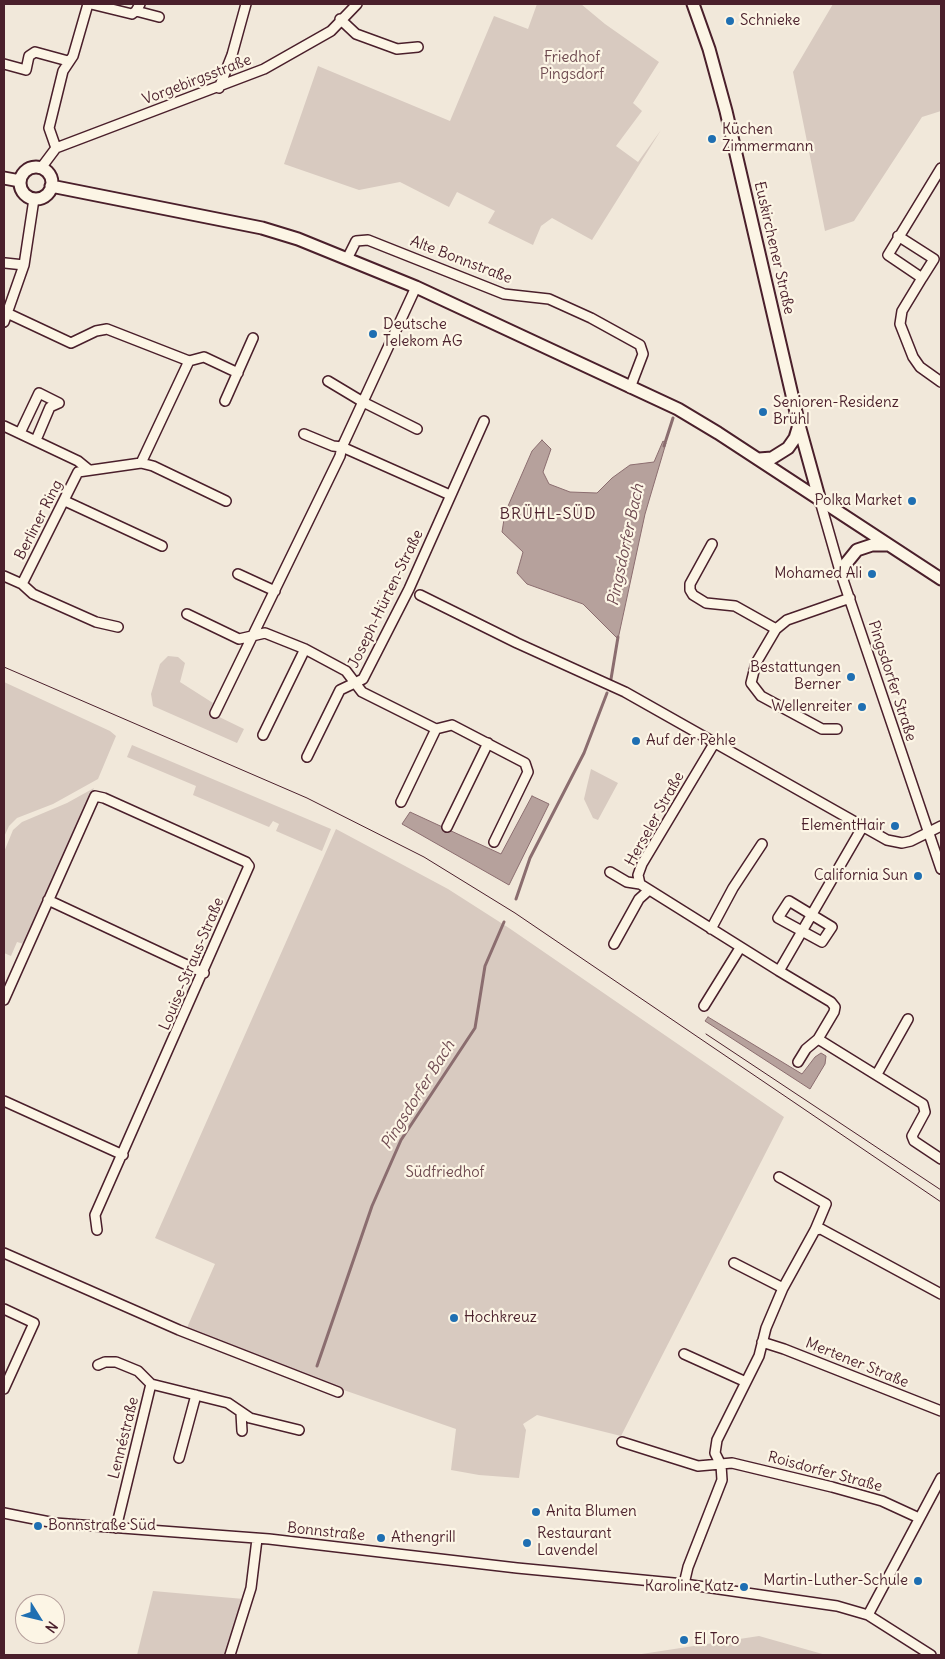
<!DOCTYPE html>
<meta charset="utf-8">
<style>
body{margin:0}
#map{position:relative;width:945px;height:1659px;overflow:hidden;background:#f1e8da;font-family:Delius,sans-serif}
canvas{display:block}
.frame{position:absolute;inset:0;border:5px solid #4a1f2b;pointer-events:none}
.north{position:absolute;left:15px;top:1594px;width:50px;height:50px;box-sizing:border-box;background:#fcf5e5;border:1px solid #b59f9b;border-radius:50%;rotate:126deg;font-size:14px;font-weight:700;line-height:20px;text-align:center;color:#4a1f2b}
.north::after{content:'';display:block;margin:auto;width:18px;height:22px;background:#1f6fb2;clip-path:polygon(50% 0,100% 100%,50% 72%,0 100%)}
</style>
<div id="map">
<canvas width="945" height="1659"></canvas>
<div class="frame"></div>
<div class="north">N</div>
</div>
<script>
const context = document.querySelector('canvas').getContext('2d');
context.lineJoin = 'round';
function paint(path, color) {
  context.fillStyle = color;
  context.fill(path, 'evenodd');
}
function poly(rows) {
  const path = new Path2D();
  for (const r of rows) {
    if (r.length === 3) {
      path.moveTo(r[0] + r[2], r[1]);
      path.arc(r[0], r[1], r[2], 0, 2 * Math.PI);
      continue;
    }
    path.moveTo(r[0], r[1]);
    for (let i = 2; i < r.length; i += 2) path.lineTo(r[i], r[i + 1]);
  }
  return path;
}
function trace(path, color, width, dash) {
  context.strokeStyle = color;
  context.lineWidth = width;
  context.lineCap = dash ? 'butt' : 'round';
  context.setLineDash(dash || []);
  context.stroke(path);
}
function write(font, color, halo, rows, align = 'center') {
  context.font = font + ' Delius,sans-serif';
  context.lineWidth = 4.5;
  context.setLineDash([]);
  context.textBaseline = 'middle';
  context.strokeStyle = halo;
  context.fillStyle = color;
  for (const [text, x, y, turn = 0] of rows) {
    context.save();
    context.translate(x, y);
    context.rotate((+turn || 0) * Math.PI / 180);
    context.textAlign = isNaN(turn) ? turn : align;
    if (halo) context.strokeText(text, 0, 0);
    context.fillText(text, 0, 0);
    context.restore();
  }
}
paint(poly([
 [537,4,581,4,605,24,659,62,633,103,642,111,616,146,638,162,661,130,592,240,552,218,541,226,533,245,488,223,495,211,457,192,449,207,400,182,359,190,284,164,318,66,450,121,494,16,528,29],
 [833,4,941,4,941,111,922,117,854,221,825,231,793,72],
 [168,656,178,657,185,663,180,682,213,703,209,712,244,729,237,743,153,706,151,694,160,664],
 [4,682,110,731,116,736,98,779,53,804,17,818,9,826,4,837],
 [132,745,331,829,322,851,276,831,279,824,273,821,269,827,193,795,196,786,127,757],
 [591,769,618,783,598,820,593,818,584,799],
 [94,788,24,944,17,942,11,956,4,953,4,852,13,830,22,822,67,803],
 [336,829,448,889,509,928,784,1117,621,1436,537,1415,523,1424,526,1430,519,1478,479,1475,451,1470,456,1429,312,1379,186,1330,215,1264,155,1238],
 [153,1591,244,1599,226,1655,137,1655],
 [759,1636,826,1655,635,1655]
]), '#d8cac0');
const water = poly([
 [542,440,551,449,543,472,549,484,570,492,597,493,612,478,630,465,654,462,663,441,666,443,645,514,618,639,583,604,527,584,517,573,523,552,502,532,505,513,532,451,542,440],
 [532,796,549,804,509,885,402,824,410,812,501,854,532,796],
 [708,1017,802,1074,815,1057,821,1053,826,1056,825,1064,810,1089,705,1021,708,1017]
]);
paint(water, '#b6a19c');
trace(water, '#8b6d6f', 1);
trace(poly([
 [664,446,673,418],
 [611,679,618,637],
 [516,899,530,858,584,753,607,693],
 [317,1366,372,1206,401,1140,475,1028,485,966,504,922]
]), '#8b6d6f', 3);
const minor = poly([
 [91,4,132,14,136,11,140,4],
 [136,11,159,17],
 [340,19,356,34,397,49,418,47],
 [4,64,26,70,29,56,35,52,68,61],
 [219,88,232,55,246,4],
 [56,148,49,128,63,71,73,56,88,4],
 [41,168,56,148,264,69,331,31,357,4],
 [941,168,888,255,922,278,902,311,900,324,913,357,920,367,941,382],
 [898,236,934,259,922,278],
 [347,259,356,241,368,240,504,294,549,299,591,318,640,345,643,354,630,388],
 [5,263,24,265],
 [7,313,71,343,96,331,107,329,189,361,204,357,238,373],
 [4,322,24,265,34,199],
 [328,381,363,402,417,429],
 [225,401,253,338],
 [4,426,78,461,89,470],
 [20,433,39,393,59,403],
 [304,434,333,446,342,447,450,495],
 [36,440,50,407,59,403],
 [141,463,153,466,226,501],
 [65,501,162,546],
 [820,501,840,571,941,869],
 [712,544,690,584,690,590,693,595,706,603,735,606,776,629],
 [238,574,275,591],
 [4,576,22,584,78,472,141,463,189,361],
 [22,584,33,594,96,622,118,627],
 [420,595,517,643,625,692,887,840,902,843,911,841,941,826],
 [187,614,239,639,265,633,305,649,346,671,362,692,436,729,452,725,525,763,528,772,494,842],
 [215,713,340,456,342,447,416,287],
 [837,729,822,729,761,696,751,683,756,663,776,629,787,620,850,598],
 [263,735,305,649],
 [715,742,642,864,638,875,640,884,779,971],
 [307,757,340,690,363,679,409,589,484,421],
 [401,802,436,729],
 [863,826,779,971,831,1002,835,1007,834,1012,818,1039,923,1104,925,1112,912,1136,914,1141,941,1159],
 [447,827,488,743],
 [610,872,627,882,640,884],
 [48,900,204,973],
 [789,901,832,927,822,942,778,918,789,901],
 [711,929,733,888,762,844],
 [614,944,639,899,649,890],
 [4,1000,95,796,104,798,246,862,249,866,95,1215,97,1230],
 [704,1006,740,948],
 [798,1062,806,1049,818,1039],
 [877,1074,908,1019],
 [4,1101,123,1155],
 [815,1230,821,1229,941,1294],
 [4,1253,179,1330,338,1392],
 [734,1263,783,1288],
 [4,1309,34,1323,4,1389],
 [762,1342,784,1349,941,1411],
 [684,1354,746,1382],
 [98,1365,105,1362,116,1362,138,1371,151,1384,116,1528],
 [151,1384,228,1403,250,1418,299,1430],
 [241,1413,242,1431],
 [622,1442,698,1466,732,1463,832,1487,882,1501,919,1518],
 [179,1458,196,1395],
 [4,1513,55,1523,269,1539,517,1568,684,1584,837,1606,868,1615,931,1655],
 [684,1584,688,1567,722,1480,721,1465,715,1453,717,1440,759,1356,766,1328,783,1288,815,1230,826,1204,779,1177],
 [868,1615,941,1478],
 [230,1655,251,1588,257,1539]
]);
const secondary = poly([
 [693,4,709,49,726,111,799,425,820,501],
 [36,183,16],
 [4,178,20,181],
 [51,186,262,228,298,239,416,287,678,409,718,433,941,579],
 [759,459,772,458,788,448,795,438,799,425],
 [840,571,857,550,872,545,887,545]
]);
trace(minor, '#4a1f2b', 12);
trace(secondary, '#4a1f2b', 15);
trace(minor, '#fcf5e5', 9);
trace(secondary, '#fcf5e5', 11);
trace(poly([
 [4,667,307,798,424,857,515,913,941,1202],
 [706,1034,941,1190]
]), '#4a1f2b', 1);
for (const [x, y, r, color] of [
 [730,21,5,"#1f6fb2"],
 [712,139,5,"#1f6fb2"],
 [373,334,5,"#1f6fb2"],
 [763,412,5,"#1f6fb2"],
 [912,501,5,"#1f6fb2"],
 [872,574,5,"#1f6fb2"],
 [851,677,5,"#1f6fb2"],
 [862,707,5,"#1f6fb2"],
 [636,741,5,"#1f6fb2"],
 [895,826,5,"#1f6fb2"],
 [918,876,5,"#1f6fb2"],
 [454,1318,5,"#1f6fb2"],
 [536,1512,5,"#1f6fb2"],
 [38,1526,5,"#1f6fb2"],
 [381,1538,5,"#1f6fb2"],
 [527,1543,5,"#1f6fb2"],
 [918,1581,5,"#1f6fb2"],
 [744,1587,5,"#1f6fb2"],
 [684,1640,5,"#1f6fb2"]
]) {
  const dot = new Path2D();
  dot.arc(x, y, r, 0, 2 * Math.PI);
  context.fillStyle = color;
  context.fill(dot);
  trace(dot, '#fcf5e5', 2);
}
write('15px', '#4a1f2b', '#fcf5e5', [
 ["Schnieke",740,21],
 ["Küchen",722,130],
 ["Zimmermann",722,147],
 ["Deutsche",383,325],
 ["Telekom AG",383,342],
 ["Senioren-Residenz",773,403],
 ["Brühl",773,420],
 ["Polka Market",902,501,"right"],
 ["Mohamed Ali",862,574,"right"],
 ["Bestattungen",841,668,"right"],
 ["Berner",841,685,"right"],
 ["Wellenreiter",852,707,"right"],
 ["Auf der Pehle",646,741],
 ["ElementHair",885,826,"right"],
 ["California Sun",908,876,"right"],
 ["Hochkreuz",464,1318],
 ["Anita Blumen",546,1512],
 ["Bonnstraße Süd",48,1526],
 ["Restaurant",537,1534],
 ["Lavendel",537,1551],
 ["Athengrill",391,1538],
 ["Martin-Luther-Schule",908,1581,"right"],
 ["Karoline Katz",734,1587,"right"],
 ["El Toro",694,1640]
], 'left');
write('15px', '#6e4a50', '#fcf5e5', [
 ["Friedhof",572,58],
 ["Pingsdorf",572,75],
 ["Südfriedhof",445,1173]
]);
write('15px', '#4a1f2b', '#fcf5e5', [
 ["Vorgebirgsstraße",197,80,-21],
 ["Euskirchener Straße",774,248,77],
 ["Alte Bonnstraße",461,260,21],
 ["Berliner Ring",39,520,-63],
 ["Joseph-Hürten-Straße",386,599,-64],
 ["Pingsdorfer Straße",892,681,72],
 ["Herseler Straße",655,819,-61],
 ["Louise-Straus-Straße",192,964,-67],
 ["Mertener Straße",857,1363,22],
 ["Lennéstraße",124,1438,-76],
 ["Roisdorfer Straße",825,1472,15],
 ["Bonnstraße",326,1532,6]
]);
context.letterSpacing = '1px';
write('16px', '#4a1f2b', '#fcf5e5', [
 ["BRÜHL-SÜD",548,514]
]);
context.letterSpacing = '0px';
write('italic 16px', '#704c53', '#fcf5e5', [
 ["Pingsdorfer Bach",626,545,-78],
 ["Pingsdorfer Bach",418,1095,-58]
]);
</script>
